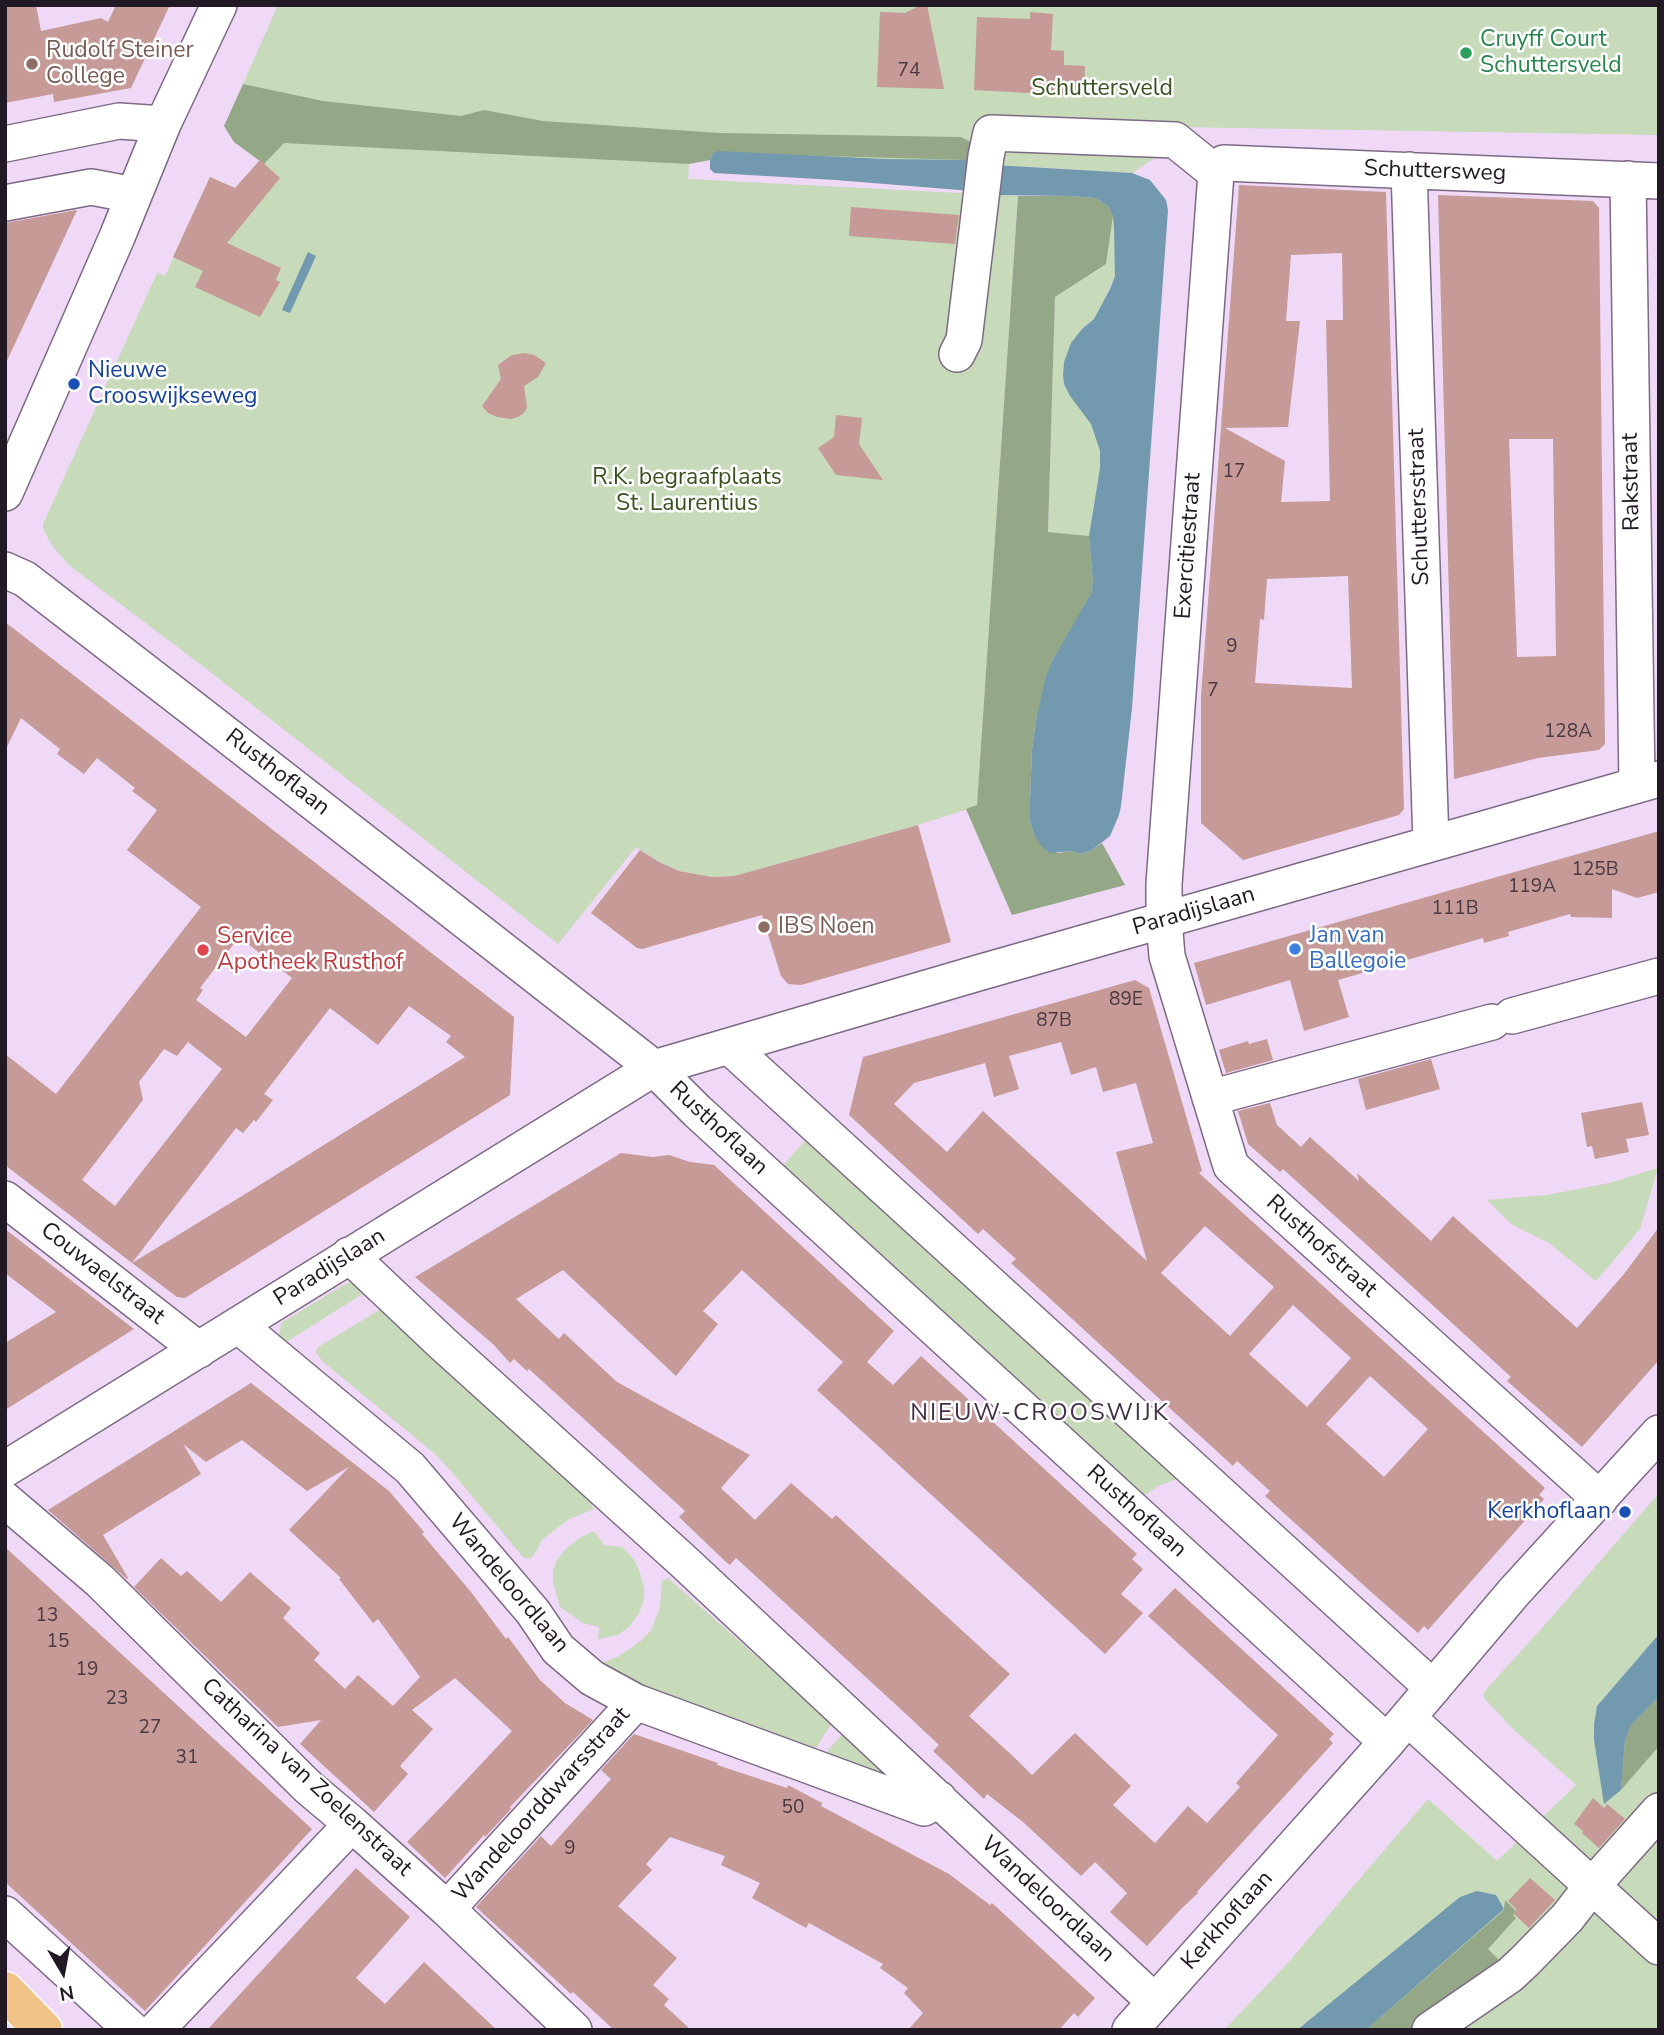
<!DOCTYPE html>
<style>
body{margin:0}
#map{position:relative;width:1664px;height:2035px;overflow:hidden;background:#efd9f7;font-family:"Nunito Sans",sans-serif}
canvas{display:block}
.frame{position:absolute;inset:0;border:7px solid #211924;pointer-events:none}
.north{position:absolute;left:28px;top:1937px;width:70px;height:70px;-webkit-text-stroke:5px #fff;paint-order:stroke;rotate:170deg;font-size:19px;font-weight:700;line-height:28px;text-align:center;color:#211924}
.north::after{content:'';display:block;margin:auto;width:24px;height:32px;background:#211924;clip-path:polygon(50% 0,100% 100%,50% 72%,0 100%)}
</style>
<div id="map">
<canvas width="1664" height="2035"></canvas>
<div class="frame"></div>
<div class="north">N</div>
</div>
<script>
const context = document.querySelector('canvas').getContext('2d');
context.lineJoin = 'round';
function paint(path, color) {
  context.fillStyle = color;
  context.fill(path, 'evenodd');
}
function poly(rows) {
  const path = new Path2D();
  for (const r of rows) {
    path.moveTo(r[0], r[1]);
    for (let i = 2; i < r.length; i += 2) path.lineTo(r[i], r[i + 1]);
  }
  return path;
}
function trace(path, color, width, dash) {
  context.strokeStyle = color;
  context.lineWidth = width;
  context.lineCap = dash ? 'butt' : 'round';
  context.setLineDash(dash || []);
  context.stroke(path);
}
function write(font, color, halo, rows, align = 'center') {
  context.font = font + ' "Nunito Sans",sans-serif';
  context.lineWidth = 5;
  context.setLineDash([]);
  context.textBaseline = 'middle';
  context.strokeStyle = halo;
  context.fillStyle = color;
  for (const [text, x, y, turn = 0] of rows) {
    context.save();
    context.translate(x, y);
    context.rotate((+turn || 0) * Math.PI / 180);
    context.textAlign = isNaN(turn) ? turn : align;
    if (halo) context.strokeText(text, 0, 0);
    context.fillText(text, 0, 0);
    context.restore();
  }
}
paint(poly([
 [278,5,1659,5,1659,135,1176,127,1168,149,1132,173,994,165,713,153,710,160,689,164,688,179,1018,196,977,806,918,825,734,876,712,877,679,871,659,862,636,847,558,944,209,671,70,566,53,547,43,529,43,524,157,273,165,276,210,177,235,188,259,161,231,138,243,84],
 [1113,216,1116,249,1115,276,1100,310,1094,319,1082,329,1064,362,1063,375,1064,384,1091,424,1100,451,1100,468,1089,536,1048,532,1055,297,1106,264],
 [809,1136,1188,1475,1158,1486,1138,1500,781,1168],
 [1658,1168,1640,1229,1596,1281,1549,1243,1511,1224,1487,1200,1547,1195,1609,1183],
 [353,1282,369,1290,283,1344,279,1338,281,1323,345,1284],
 [381,1309,389,1309,596,1499,591,1504,594,1509,569,1519,543,1539,535,1553,530,1559,523,1557,451,1471,435,1454,322,1361,316,1352,318,1347],
 [1659,1493,1659,1634,1597,1706,1594,1724,1598,1764,1659,1659,1659,2030,1321,2030,1447,1908,1297,2030,1224,2030,1286,1965,1428,1799,1497,1861,1576,1785,1513,1729,1483,1697,1484,1692,1550,1619],
 [594,1531,604,1545,622,1547,630,1555,636,1563,641,1576,644,1588,644,1600,639,1613,630,1626,618,1635,598,1639,599,1627,583,1623,560,1607,553,1582,553,1570,558,1558,568,1547,581,1537],
 [668,1578,832,1723,816,1748,599,1669,598,1664,617,1657,631,1648,642,1640,651,1630,660,1608,662,1581],
 [845,1730,903,1790,826,1753]
]), '#c7dab9');
paint(poly([
 [243,84,323,101,461,116,484,110,543,121,720,133,961,137,971,142,968,160,713,153,710,160,689,164,284,143,264,164,234,142,224,126],
 [1018,196,1069,196,1095,198,1108,206,1113,216,1106,264,1055,297,1048,532,1089,536,1093,582,1091,594,1085,606,1053,659,1036,720,1032,750,1030,800,1030,821,1034,835,1043,847,1058,853,1072,851,1080,854,1091,851,1102,843,1125,885,1012,915,966,809,977,805],
 [1659,1697,1659,1746,1621,1790,1625,1740,1631,1725],
 [1505,1900,1516,1911,1513,1915,1516,1918,1488,1949,1507,1968,1443,2000,1414,2019,1418,2026,1413,2030,1366,2030,1504,1910]
]), '#94a786');
paint(poly([
 [718,151,886,159,968,160,994,165,1132,173,1150,180,1166,200,1168,210,1132,708,1121,806,1119,815,1110,836,1091,851,1080,854,1072,851,1050,853,1043,848,1034,835,1030,821,1030,800,1032,750,1036,720,1046,676,1053,659,1091,594,1093,582,1089,536,1100,468,1100,451,1091,424,1070,396,1064,384,1063,375,1064,362,1071,343,1082,329,1094,319,1110,289,1115,276,1114,229,1113,216,1108,206,1095,198,1069,196,990,195,972,191,835,180,714,173,710,169,710,160,713,153],
 [308,252,316,256,290,313,282,310],
 [1659,1634,1659,1697,1631,1725,1625,1740,1621,1790,1604,1804,1594,1740,1594,1724,1597,1706],
 [1477,1891,1496,1895,1504,1909,1366,2030,1297,2030,1460,1897]
]), '#7299ad');
paint(poly([
 [5,5,36,5,41,31,101,18,108,22,116,5,170,5,131,88,54,102,53,94,5,103],
 [921,5,927,5,944,89,877,87,880,12,905,13],
 [1030,12,1053,14,1051,50,1064,51,1064,65,1085,66,1084,96,974,90,977,17,1030,19],
 [260,160,280,178,227,243,281,268,276,280,280,282,260,317,195,287,203,271,173,257,210,177,235,188],
 [1239,185,1386,192,1404,809,1399,815,1243,860,1201,823,1201,696],
 [1342,253,1343,320,1326,320,1330,501,1281,502,1285,461,1225,428,1288,427,1300,321,1286,321,1291,255],
 [1348,576,1352,688,1255,683,1260,619,1264,620,1267,579],
 [1438,195,1593,201,1599,208,1605,744,1599,750,1538,758,1454,779],
 [1509,439,1553,439,1556,656,1517,657],
 [851,207,959,215,955,244,849,236],
 [77,210,41,288,5,365,5,223],
 [524,353,534,355,546,363,538,377,524,386,527,408,524,413,518,417,511,419,497,417,488,413,482,406,501,379,498,365,512,355],
 [836,415,862,418,859,444,883,480,836,475,818,448,834,437],
 [5,622,514,1017,510,1095,185,1298,177,1297,132,1263,242,1196,465,1057,446,1042,451,1036,409,1006,378,1045,330,1008,264,1094,273,1100,256,1122,254,1120,243,1133,236,1128,132,1263,5,1165,5,1054,56,1094,201,907,127,850,157,810,132,791,135,788,97,758,84,774,57,754,60,749,21,718,5,751],
 [239,937,292,978,246,1037,196,1000,203,990,200,988],
 [188,1042,222,1069,115,1206,82,1180,143,1100,139,1082,164,1049,177,1056],
 [918,825,951,942,801,985,788,984,781,976,762,915,642,949,637,948,591,913,640,850,659,862,679,871,712,877,734,876],
 [1659,831,1659,892,1637,898,1612,889,1612,918,1571,917,1570,914,1508,932,1509,936,1484,943,1483,938,1338,980,1349,1017,1304,1031,1290,980,1206,1005,1194,963],
 [1135,980,1149,988,1202,1171,1199,1173,1545,1488,1539,1495,1544,1499,1428,1630,1424,1626,1418,1633,1379,1599,1265,1496,1270,1491,1237,1461,1233,1466,1011,1263,1016,1259,983,1229,978,1234,849,1115,863,1057],
 [1061,1042,1071,1075,1096,1067,1103,1092,1136,1083,1153,1143,1116,1152,1147,1261,983,1111,947,1152,894,1104,914,1083,985,1063,994,1097,1019,1089,1009,1056],
 [1205,1226,1274,1287,1230,1336,1161,1273],
 [1293,1305,1351,1358,1307,1407,1249,1354],
 [1370,1376,1428,1429,1384,1477,1326,1424],
 [1267,1039,1273,1060,1226,1073,1219,1050,1248,1041,1249,1044],
 [1431,1059,1440,1089,1366,1110,1358,1079],
 [1642,1102,1649,1135,1626,1139,1629,1152,1595,1159,1592,1146,1587,1147,1581,1113],
 [1270,1103,1277,1125,1301,1147,1310,1137,1359,1181,1357,1173,1431,1241,1453,1216,1577,1328,1624,1274,1659,1227,1659,1360,1582,1447,1507,1381,1511,1377,1368,1246,1283,1169,1280,1172,1248,1144,1238,1111],
 [621,1153,653,1157,669,1155,690,1162,714,1165,894,1331,867,1362,893,1385,921,1356,1137,1554,1132,1559,1143,1569,1121,1594,1143,1613,1105,1654,817,1390,843,1362,742,1270,703,1311,718,1324,676,1376,563,1270,516,1299,559,1339,564,1333,617,1382,750,1455,721,1488,755,1520,791,1483,832,1519,836,1515,991,1657,1010,1674,969,1716,1017,1760,1032,1775,1075,1733,1131,1786,1113,1805,1155,1843,1188,1806,1207,1823,1240,1787,1236,1783,1278,1735,1148,1616,1175,1588,1334,1734,1329,1739,1333,1743,1197,1892,1198,1893,1181,1909,1147,1946,1110,1912,1127,1893,1095,1862,1081,1876,1023,1822,987,1794,984,1799,933,1751,939,1745,906,1714,736,1558,730,1565,726,1562,679,1517,685,1511,529,1369,527,1371,514,1359,510,1363,494,1345,415,1277],
 [5,1229,134,1329,5,1410,5,1343,56,1312,5,1273],
 [251,1383,389,1491,424,1532,422,1534,471,1592,506,1639,508,1637,540,1680,565,1703,593,1720,510,1807,511,1809,485,1837,484,1835,445,1878,407,1842,439,1809,512,1731,455,1678,412,1710,433,1729,400,1766,408,1774,374,1812,300,1744,321,1720,278,1727,134,1587,161,1558,181,1576,187,1571,221,1602,250,1572,291,1608,283,1618,320,1653,314,1660,345,1689,358,1675,393,1706,420,1677,378,1619,373,1623,339,1579,341,1578,289,1530,349,1467,307,1491,242,1440,206,1462,183,1444,201,1474,103,1535,128,1578,127,1579,48,1510],
 [5,1547,312,1829,145,2011,5,1882],
 [634,1734,718,1763,717,1765,787,1788,788,1785,822,1803,821,1806,949,1874,990,1905,992,1903,1095,1998,1078,2017,1074,2013,1059,2030,908,2030,923,2013,904,1993,908,1988,880,1968,883,1964,809,1923,806,1928,752,1898,760,1883,721,1865,725,1856,670,1837,646,1864,652,1870,618,1906,677,1958,653,1985,669,1999,664,2005,691,2030,614,2030,573,1992,571,1994,476,1907,541,1836,551,1846,611,1779,601,1770],
 [1593,1798,1604,1808,1607,1804,1625,1819,1599,1848,1582,1833,1583,1831,1574,1824],
 [356,1868,410,1917,356,1978,385,2004,424,1962,497,2030,207,2030],
 [1530,1878,1555,1900,1529,1928,1514,1914,1517,1910,1508,1901]
]), '#c59a97');
const minor = poly([
 [5,144,119,121,163,124],
 [1409,170,1431,843],
 [1216,173,1164,884,1164,920,1167,956,1231,1166,1600,1499],
 [1216,173,1224,163,1659,181],
 [1628,179,1637,785],
 [5,203,91,187,134,195],
 [957,354,964,340,986,156,991,133,1175,140,1216,173],
 [5,493,117,237,163,124,219,5],
 [5,570,25,579,196,711,654,1068,697,1111,1387,1742],
 [1512,1016,1659,976],
 [729,1046,1433,1688],
 [1210,1098,1492,1022],
 [5,1199,199,1350],
 [349,1255,442,1343,683,1561,1155,2002],
 [239,1326,410,1468,533,1612,558,1649,592,1678,636,1702,924,1808,939,1799],
 [5,1469,654,1068,978,973,1659,779],
 [5,1500,100,1581,308,1787,352,1824,447,1909,574,2030],
 [1408,1718,1659,1947],
 [447,1909,636,1702],
 [5,1914,132,2030],
 [156,2030,352,1824],
 [1130,2030,1387,1742,1514,1592,1659,1433],
 [1430,2030,1510,1975,1524,1962,1567,1918,1592,1886,1659,1811]
]);
const major = poly([
 [5,1991,43,2030]
]);
trace(minor, '#7d6a84', 38);
trace(major, '#fff', 41);
trace(minor, '#fff', 35);
trace(major, '#f1c386', 38);
for (const [x, y, r, color] of [
 [1466,53,7,"#2e9e5b"],
 [32,64,7,"#8d6e63"],
 [74,384,7,"#1a4fb4"],
 [764,927,7,"#8d6e63"],
 [1295,949,7,"#3f7fe0"],
 [203,950,7,"#e0444e"],
 [1625,1512,7,"#1a4fb4"]
]) {
  const dot = new Path2D();
  dot.arc(x, y, r, 0, 2 * Math.PI);
  context.fillStyle = color;
  context.fill(dot);
  trace(dot, '#fff', 2.5);
}
write('19px', '#4a3941', null, [
 ["74",909,71],
 ["17",1234,472],
 ["9",1232,647],
 ["7",1213,691],
 ["128A",1568,732],
 ["125B",1595,870],
 ["119A",1532,887],
 ["111B",1455,909],
 ["89E",1126,1000],
 ["87B",1054,1021],
 ["13",47,1616],
 ["15",58,1642],
 ["19",87,1670],
 ["23",117,1699],
 ["27",150,1728],
 ["31",187,1758],
 ["50",793,1808],
 ["9",570,1849]
]);
write('23px', '#27864d', '#fff', [
 ["Cruyff Court",1480,40],
 ["Schuttersveld",1480,66]
], 'left');
write('23px', '#785e54', '#fff', [
 ["Rudolf Steiner",46,51],
 ["College",46,77],
 ["IBS Noen",778,927]
], 'left');
write('23px', '#37511f', '#fff', [
 ["Schuttersveld",1102,89],
 ["R.K. begraafplaats",687,478],
 ["St. Laurentius",687,504]
]);
write('23px', '#211924', '#fff', [
 ["Schuttersweg",1435,172,2],
 ["Rakstraat",1632,482,-91],
 ["Schuttersstraat",1420,507,-92],
 ["Exercitiestraat",1189,546,-86],
 ["Rusthoflaan",277,773,38],
 ["Paradijslaan",1194,912,-16],
 ["Rusthoflaan",718,1129,43],
 ["Rusthofstraat",1321,1247,42],
 ["Paradijslaan",330,1268,-32],
 ["Couwaelstraat",102,1274,38],
 ["Rusthoflaan",1136,1512,42],
 ["Wandeloordlaan",508,1584,50],
 ["Catharina van Zoelenstraat",306,1778,43],
 ["Wandeloorddwarsstraat",542,1805,-48],
 ["Wandeloordlaan",1047,1900,43],
 ["Kerkhoflaan",1228,1921,-48]
]);
write('23px', '#164399', '#fff', [
 ["Nieuwe",88,371],
 ["Crooswijkseweg",88,397],
 ["Kerkhoflaan",1611,1512,"right"]
], 'left');
write('23px', '#366cbe', '#fff', [
 ["Jan van",1309,936],
 ["Ballegoie",1309,962]
], 'left');
write('23px', '#be3a42', '#fff', [
 ["Service",217,937],
 ["Apotheek Rusthof",217,963]
], 'left');
context.letterSpacing = '2px';
write('24px', '#413047', '#fff', [
 ["NIEUW-CROOSWIJK",1040,1414]
]);
context.letterSpacing = '0px';
</script>
